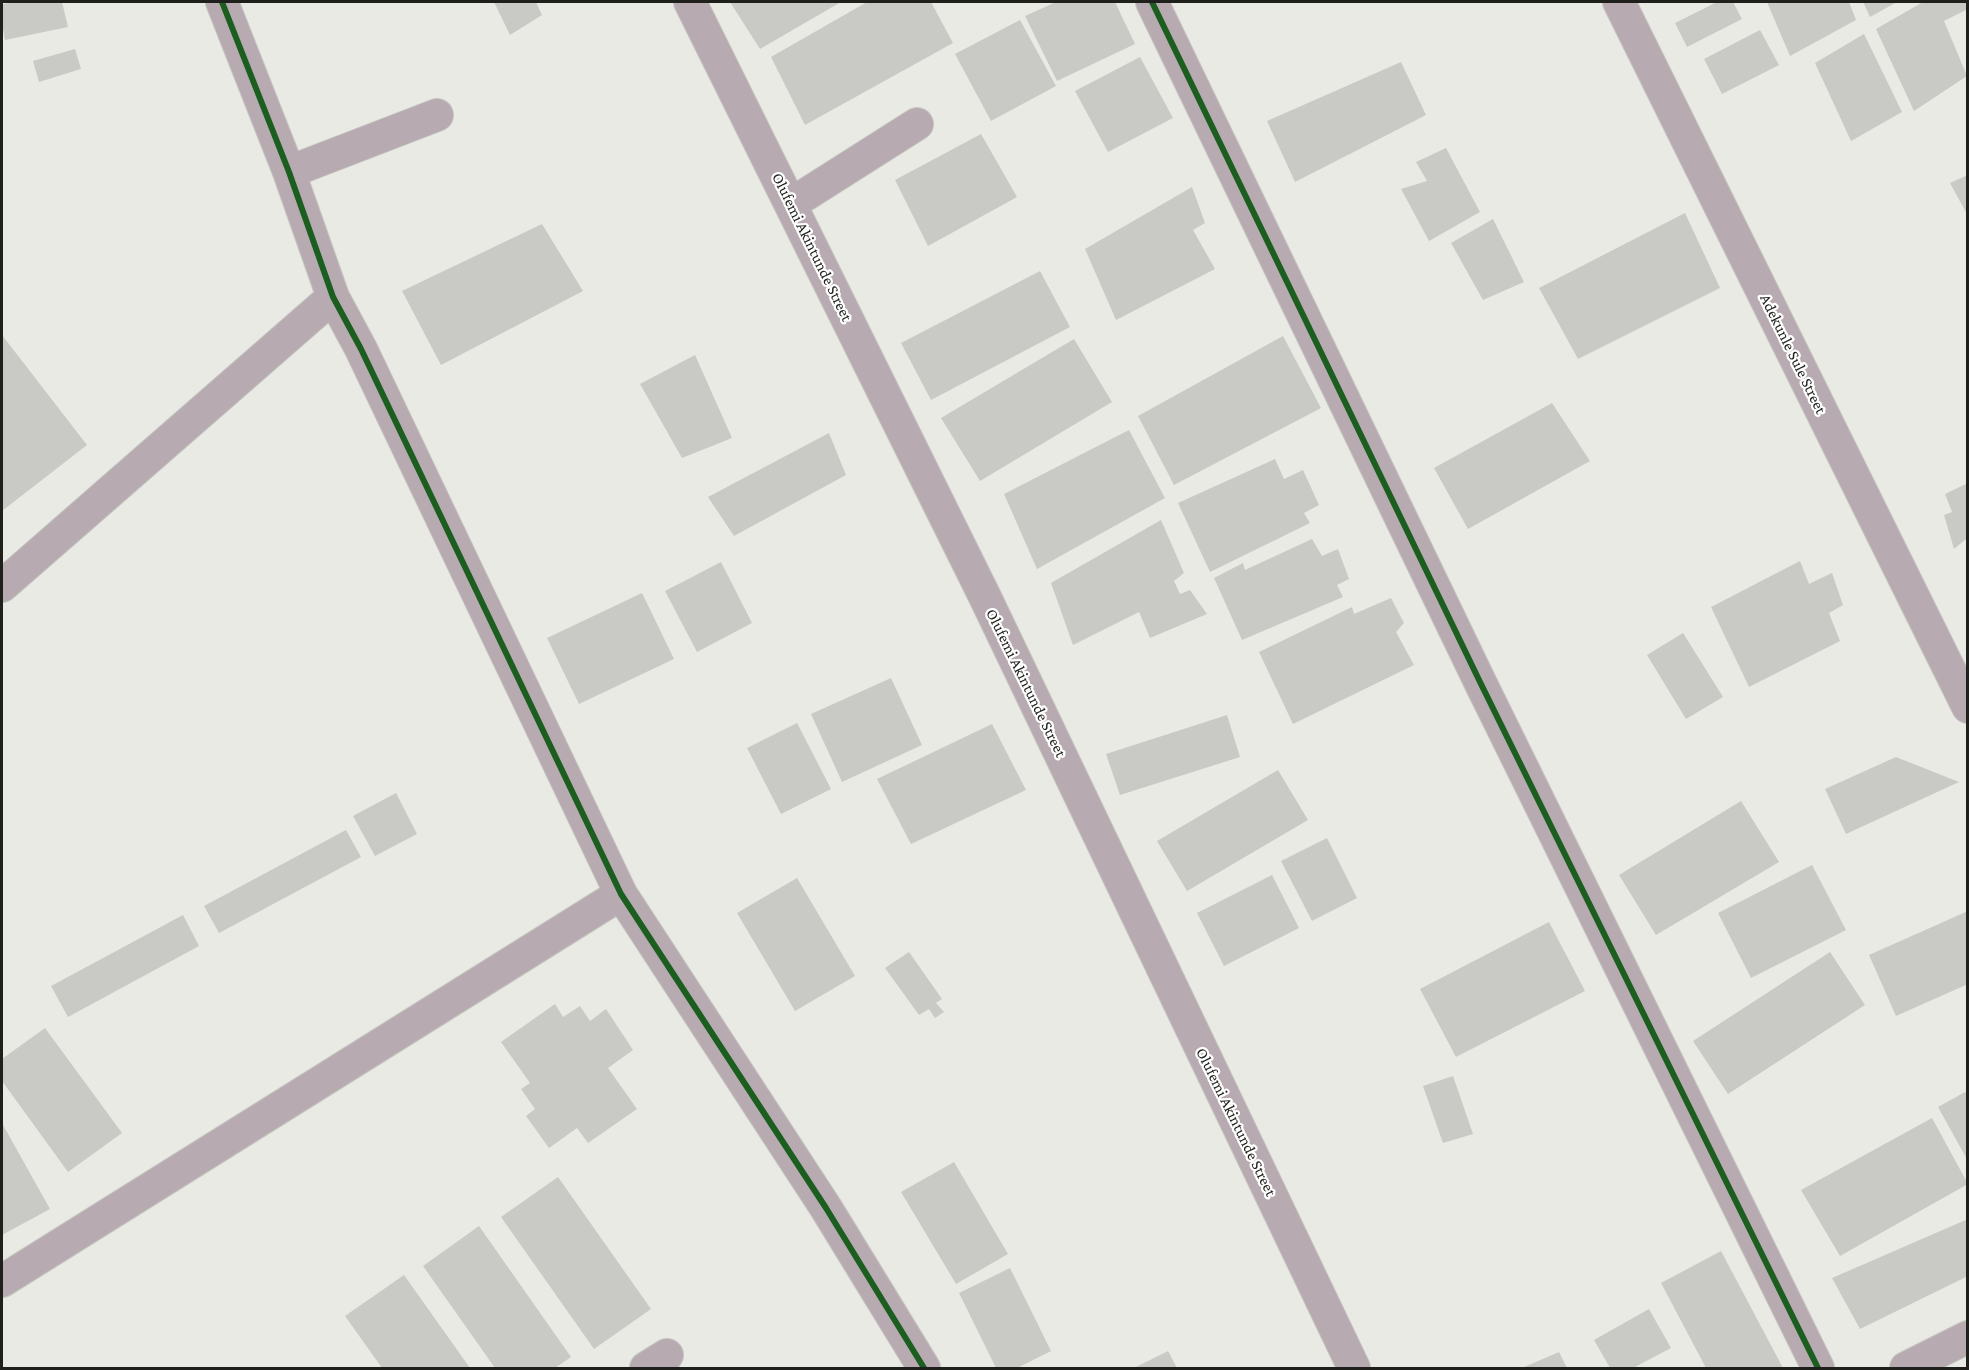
<!DOCTYPE html>
<style>
body{margin:0}
#map{position:relative;width:1969px;height:1370px;overflow:hidden;background:#e9eae4;font-family:"Crimson Pro",serif}
canvas{display:block}
.frame{position:absolute;inset:0;border:3px solid #1f201c;pointer-events:none}
</style>
<div id="map">
<canvas width="1969" height="1370"></canvas>
<div class="frame"></div>
</div>
<script>
const context = document.querySelector('canvas').getContext('2d');
context.lineJoin = 'round';
function paint(path, color) {
  context.fillStyle = color;
  context.fill(path, 'evenodd');
}
function poly(rows) {
  const path = new Path2D();
  for (const r of rows) {
    path.moveTo(r[0], r[1]);
    for (let i = 2; i < r.length; i += 2) path.lineTo(r[i], r[i + 1]);
  }
  return path;
}
function trace(path, color, width, dash) {
  context.strokeStyle = color;
  context.lineWidth = width;
  context.lineCap = dash ? 'butt' : 'round';
  context.setLineDash(dash || []);
  context.stroke(path);
}
function write(font, color, halo, rows, align = 'center') {
  context.font = font + ' "Crimson Pro",serif';
  context.lineWidth = 4.5;
  context.setLineDash([]);
  context.textBaseline = 'middle';
  context.strokeStyle = halo;
  context.fillStyle = color;
  for (const [text, x, y, turn = 0] of rows) {
    context.save();
    context.translate(x, y);
    context.rotate((+turn || 0) * Math.PI / 180);
    context.textAlign = isNaN(turn) ? turn : align;
    if (halo) context.strokeText(text, 0, 0);
    context.fillText(text, 0, 0);
    context.restore();
  }
}
paint(poly([
 [15,2,62,2,68,27,5,40,2,23,2,4],
 [494,2,536,2,542,15,510,35],
 [730,2,841,2,760,49],
 [867,2,931,2,953,43,805,125,771,57],
 [1056,2,1115,2,1135,44,1057,81,1025,16],
 [1717,2,1733,2,1742,19,1687,47,1675,23],
 [1767,2,1849,2,1856,20,1790,56],
 [1863,2,1897,2,1870,17],
 [1923,2,1968,2,1968,9,1944,21,1967,76,1914,111,1876,29],
 [1020,20,1056,86,991,121,955,54],
 [1760,30,1779,65,1722,94,1704,59],
 [1864,34,1902,112,1851,141,1815,63],
 [75,49,81,69,39,82,33,61],
 [1140,57,1173,118,1108,152,1075,91],
 [1401,62,1426,115,1295,182,1267,121],
 [981,134,1017,197,928,246,895,180],
 [1446,148,1480,212,1429,241,1401,189,1427,181,1416,162],
 [1968,175,1968,216,1950,183],
 [1192,187,1205,223,1193,230,1215,269,1116,320,1085,249],
 [1685,213,1720,288,1578,359,1539,288],
 [1493,219,1524,282,1483,300,1451,243],
 [542,224,583,291,441,365,402,291],
 [1040,271,1070,327,931,400,901,343],
 [2,335,87,445,2,511],
 [1283,336,1321,408,1174,485,1138,416],
 [1074,339,1112,402,980,481,941,418],
 [695,355,732,438,682,458,640,384],
 [1552,403,1590,461,1468,529,1434,468],
 [1129,430,1165,498,1037,569,1004,494],
 [829,433,846,475,734,536,708,497],
 [1275,459,1284,479,1303,470,1319,505,1304,513,1310,523,1210,572,1178,503],
 [1968,483,1968,542,1966,539,1954,549,1944,515,1952,512,1945,494],
 [1161,520,1184,573,1174,581,1180,594,1190,590,1207,614,1150,638,1139,612,1073,645,1051,583],
 [1312,539,1322,556,1338,549,1349,579,1337,585,1343,597,1242,640,1214,578,1243,563,1245,570],
 [1800,561,1809,584,1832,573,1843,605,1829,613,1840,641,1749,687,1711,607],
 [721,562,752,623,697,652,665,591],
 [642,593,674,659,579,704,547,638],
 [1391,598,1404,623,1396,632,1414,665,1293,724,1259,652,1352,607,1354,614],
 [1683,633,1723,697,1686,719,1647,655],
 [891,678,922,745,842,782,811,714],
 [1227,715,1240,757,1120,795,1106,754],
 [797,723,831,789,781,814,747,748],
 [992,724,1026,790,911,844,877,779],
 [1896,757,1959,782,1846,834,1825,789],
 [1278,770,1308,820,1187,891,1157,841],
 [396,793,417,834,375,856,353,816],
 [1741,801,1779,862,1656,935,1619,875],
 [346,830,361,857,219,933,204,906],
 [1327,838,1357,898,1312,921,1281,861],
 [1812,865,1846,930,1751,978,1718,913],
 [1272,875,1299,928,1224,966,1197,913],
 [797,878,855,976,795,1011,737,913],
 [1968,911,1968,984,1896,1016,1869,955],
 [183,915,199,946,68,1017,51,986],
 [1549,922,1585,991,1456,1057,1420,989],
 [909,952,942,999,936,1003,944,1012,935,1018,929,1009,919,1015,885,968],
 [1830,952,1865,1005,1728,1094,1693,1041],
 [555,1004,563,1017,580,1006,590,1021,606,1009,633,1050,608,1068,637,1109,588,1143,577,1128,549,1148,526,1116,535,1109,521,1089,530,1083,501,1042],
 [45,1028,122,1133,68,1172,2,1081,2,1059],
 [1453,1076,1473,1134,1443,1143,1423,1086],
 [1965,1092,1968,1096,1968,1161,1938,1107],
 [1932,1118,1968,1184,1840,1256,1801,1190],
 [2,1123,50,1209,2,1235],
 [954,1162,1008,1254,956,1284,901,1192],
 [558,1177,651,1309,594,1349,501,1217],
 [1968,1219,1968,1276,1860,1329,1832,1278],
 [479,1226,571,1357,555,1368,495,1368,423,1266],
 [1721,1251,1783,1368,1706,1368,1661,1283],
 [1010,1268,1051,1351,1017,1368,996,1368,959,1293],
 [404,1275,470,1368,382,1368,345,1316],
 [1649,1309,1671,1348,1633,1368,1610,1368,1594,1340],
 [1168,1351,1177,1368,1137,1368,1136,1367],
 [1559,1352,1567,1368,1522,1368]
]), '#c9cac5');
const minor = poly([
 [222,2,289,172,333,297,361,349,621,894,826,1208,924,1368],
 [690,2,985,597,1354,1368],
 [1152,2,1481,684,1818,1368],
 [1619,2,1968,707],
 [289,172,437,115],
 [791,204,917,124],
 [2,586,333,297],
 [2,1281,621,894],
 [646,1368,667,1355],
 [1906,1368,1968,1337]
]);
trace(minor, '#c4c5c1', 34);
trace(minor, '#b8aab1', 32);
trace(poly([
 [222,2,289,172,333,297,361,349,621,894,826,1208,924,1368],
 [1152,2,1481,684,1818,1368]
]), '#1b5e20', 6);
write('16px', '#1f201c', '#fff', [
 ["Olufemi Akintunde Street",812,247,64],
 ["Adekunle Sule Street",1793,354,64],
 ["Olufemi Akintunde Street",1026,683,64],
 ["Olufemi Akintunde Street",1236,1122,64]
]);
</script>
